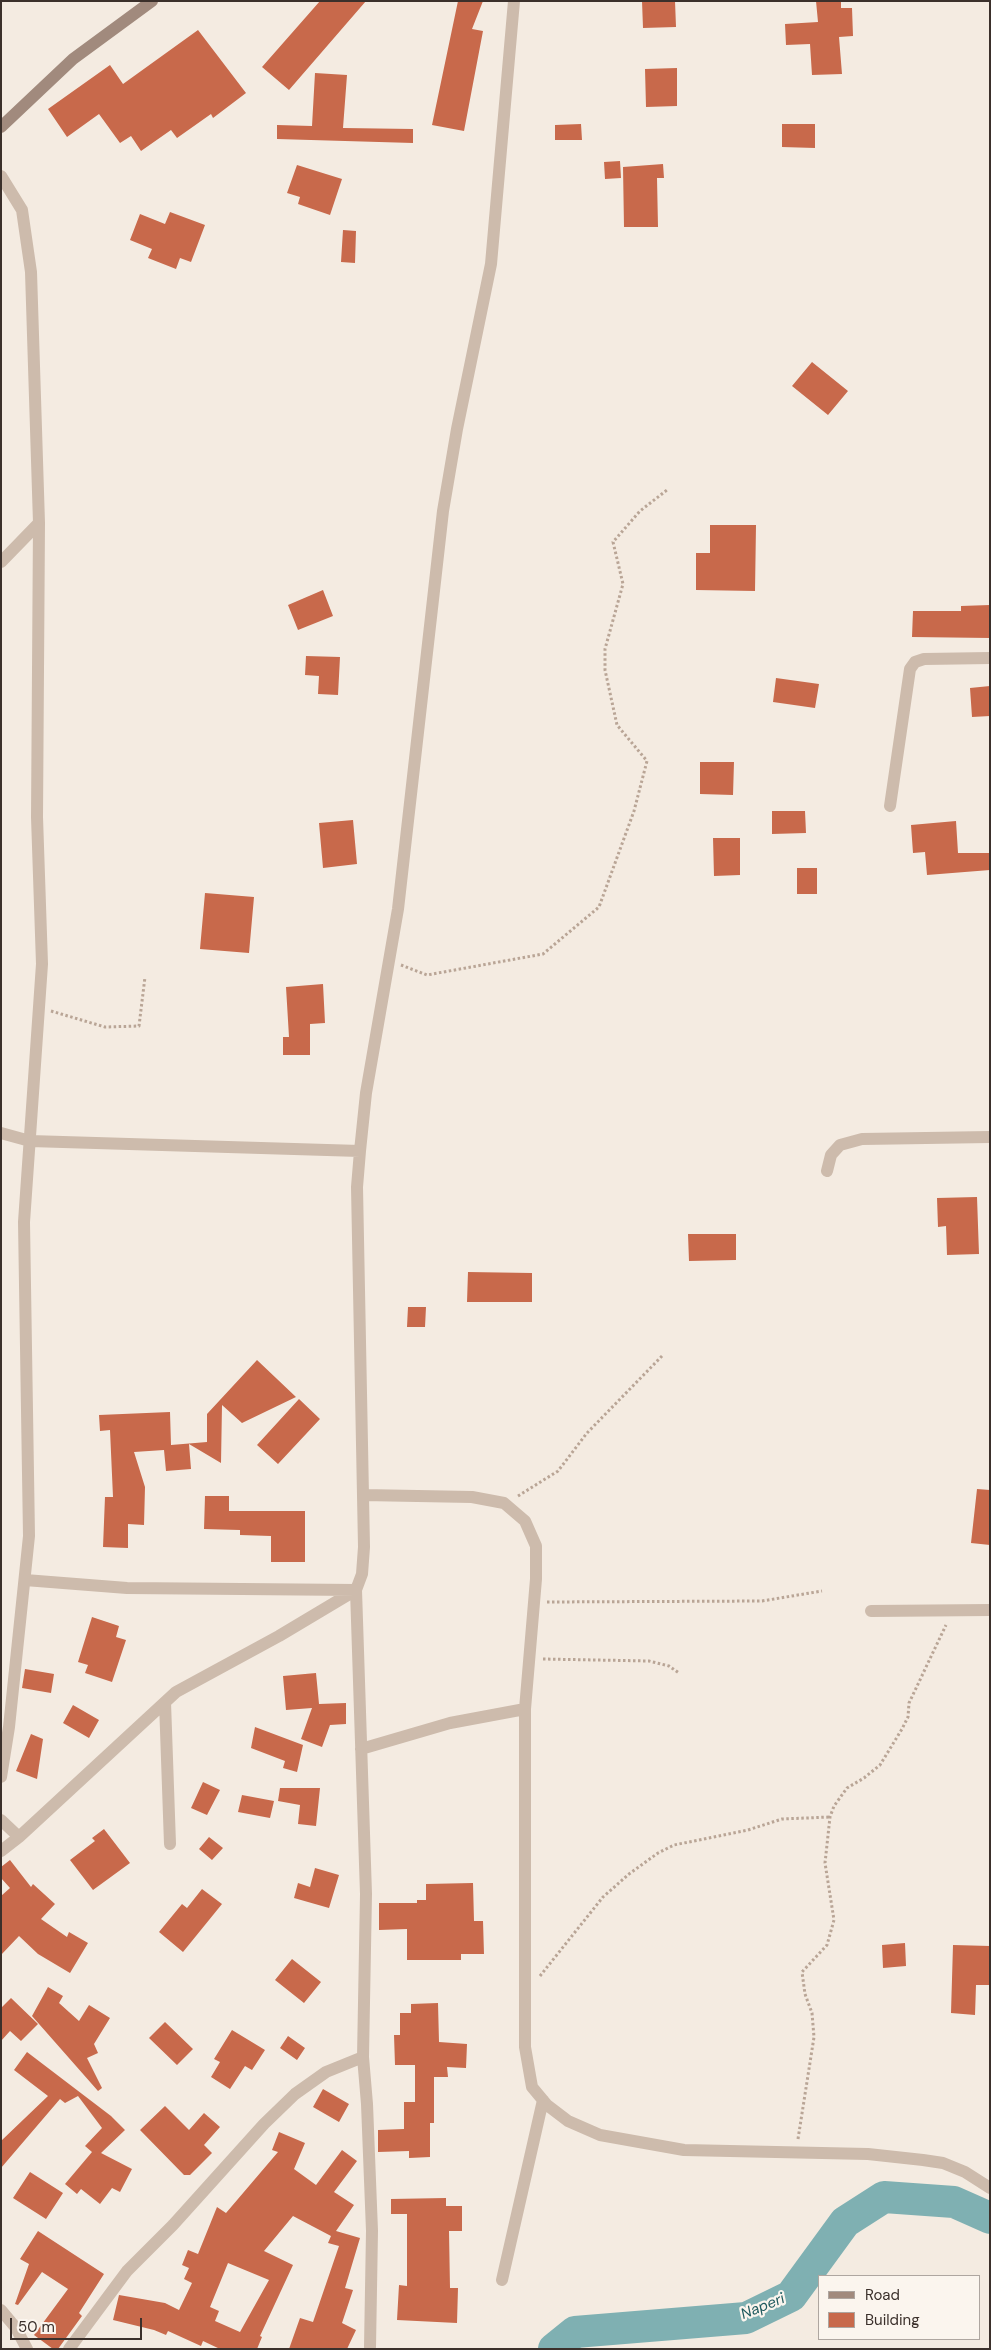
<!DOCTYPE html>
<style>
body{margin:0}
#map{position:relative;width:991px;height:2350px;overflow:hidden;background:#f4ebe1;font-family:"DM Sans",sans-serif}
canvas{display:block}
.frame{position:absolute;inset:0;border:2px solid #3b302b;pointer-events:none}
.legend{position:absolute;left:818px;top:2275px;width:162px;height:65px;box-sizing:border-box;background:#fbf5ee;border:1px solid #aea6a0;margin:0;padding:6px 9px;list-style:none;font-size:15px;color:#3b302b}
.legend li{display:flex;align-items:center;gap:10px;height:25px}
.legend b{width:25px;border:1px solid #aea6a0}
.scale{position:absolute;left:10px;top:2318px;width:132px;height:22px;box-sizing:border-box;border:2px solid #3b302b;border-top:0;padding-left:6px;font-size:15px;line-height:18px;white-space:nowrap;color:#3b302b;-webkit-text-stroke:4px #fbf5ee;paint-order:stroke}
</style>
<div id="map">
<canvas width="991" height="2350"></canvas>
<div class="frame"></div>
<ul class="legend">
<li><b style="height:6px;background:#a18a7d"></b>Road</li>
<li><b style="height:14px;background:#c8694b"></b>Building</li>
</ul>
<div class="scale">50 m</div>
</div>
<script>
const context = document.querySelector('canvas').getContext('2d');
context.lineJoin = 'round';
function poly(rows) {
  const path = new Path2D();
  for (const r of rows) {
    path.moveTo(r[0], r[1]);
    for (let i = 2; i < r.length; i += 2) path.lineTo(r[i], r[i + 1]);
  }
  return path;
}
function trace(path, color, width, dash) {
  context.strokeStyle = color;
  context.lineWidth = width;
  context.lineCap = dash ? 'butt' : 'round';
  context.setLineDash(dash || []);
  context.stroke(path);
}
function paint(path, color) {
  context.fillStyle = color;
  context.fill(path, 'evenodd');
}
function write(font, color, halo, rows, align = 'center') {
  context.font = font + ' "DM Sans",sans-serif';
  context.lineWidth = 4.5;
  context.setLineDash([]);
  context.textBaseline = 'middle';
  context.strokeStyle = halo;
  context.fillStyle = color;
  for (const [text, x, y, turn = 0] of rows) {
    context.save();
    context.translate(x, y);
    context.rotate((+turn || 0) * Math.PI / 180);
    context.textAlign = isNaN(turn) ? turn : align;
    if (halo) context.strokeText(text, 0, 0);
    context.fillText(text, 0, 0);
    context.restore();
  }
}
trace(poly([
 [554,2349,575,2332,746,2318,791,2296,845,2222,884,2197,954,2202,990,2218]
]), '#7fb0b2', 32);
paint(poly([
 [320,1,366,1,289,90,262,67],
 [458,1,483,1,472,29,483,31,464,131,432,125],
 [642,1,675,1,676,27,643,28],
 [816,1,841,1,841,8,852,8,853,36,839,37,842,74,812,75,810,44,786,45,785,24,818,22],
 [198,30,246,93,213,118,211,114,177,138,171,130,141,151,131,136,120,143,99,114,67,137,48,109,110,65,123,84],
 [677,68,677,106,646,107,645,69],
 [315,73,347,75,343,128,413,129,413,143,277,139,277,125,312,126],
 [581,124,582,140,555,140,555,125],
 [782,124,815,124,815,148,782,147],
 [620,161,621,178,605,179,604,162],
 [663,164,664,178,657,178,658,227,624,227,623,167],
 [297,165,342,179,330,215,298,204,300,197,287,193],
 [170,212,205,225,191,262,180,258,176,269,148,258,152,249,130,240,140,214,165,224],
 [343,230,356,231,355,263,341,262],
 [812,362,848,391,828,415,792,386],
 [710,525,756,525,755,591,696,590,696,553,710,553],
 [323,590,333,616,298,630,288,605],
 [990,605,990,638,912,637,913,611,961,611,961,606],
 [306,656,340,657,338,695,318,694,319,676,305,675],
 [776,678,819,684,815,708,773,702],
 [990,686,990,716,972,717,970,688],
 [700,762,734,762,733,795,700,794],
 [772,811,805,811,806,833,772,834],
 [353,820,357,864,323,868,319,823],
 [956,821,958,853,990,853,990,870,927,875,925,852,913,853,911,825],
 [713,838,740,838,740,875,714,876],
 [797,868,817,868,817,894,797,894],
 [205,893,254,897,249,953,200,949],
 [323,984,325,1023,310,1024,310,1055,283,1055,283,1037,289,1037,286,987],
 [977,1197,979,1254,947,1255,946,1226,938,1227,937,1198],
 [688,1234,736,1234,736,1260,689,1261],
 [468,1272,532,1273,532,1302,467,1302],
 [408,1307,426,1307,425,1327,407,1327],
 [257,1360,296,1397,242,1423,222,1405,221,1463,189,1444,191,1469,166,1471,164,1450,134,1452,145,1487,144,1525,128,1524,128,1548,103,1547,105,1497,113,1497,110,1430,100,1431,99,1415,170,1412,171,1445,207,1442,207,1414],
 [299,1399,320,1419,278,1464,257,1445],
 [977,1489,990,1490,990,1545,971,1543],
 [205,1496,229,1496,229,1511,305,1511,305,1562,271,1562,271,1536,240,1535,240,1530,204,1529],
 [92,1617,119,1626,116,1637,126,1640,112,1682,85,1673,88,1665,78,1662],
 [25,1669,54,1674,51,1693,22,1688],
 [316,1673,319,1704,346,1703,346,1724,330,1725,322,1747,301,1739,312,1708,286,1710,283,1676],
 [73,1705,99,1720,89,1738,63,1723],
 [255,1727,303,1745,297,1772,283,1768,285,1761,251,1748],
 [31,1734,43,1739,37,1779,16,1771],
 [203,1782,220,1790,207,1815,191,1808],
 [280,1788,320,1788,316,1826,298,1824,300,1805,278,1801],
 [242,1795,274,1801,270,1818,238,1812],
 [104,1829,130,1863,93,1890,70,1860,95,1841,92,1838],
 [209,1837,223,1848,212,1860,199,1849],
 [10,1860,31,1887,33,1884,55,1904,41,1919,67,1937,69,1932,88,1943,70,1973,38,1954,19,1936,1,1955,1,1896,10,1888,1,1878,1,1867],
 [315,1868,339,1875,329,1908,294,1898,298,1883,310,1887],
 [473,1883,474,1921,483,1921,484,1954,461,1954,461,1960,407,1960,407,1929,379,1930,379,1903,417,1903,417,1900,426,1900,426,1884],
 [202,1889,222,1904,183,1952,159,1932,182,1904,187,1908],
 [905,1943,906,1966,883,1968,882,1945],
 [953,1945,990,1946,990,1985,976,1985,975,2015,951,2013],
 [292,1959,321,1982,304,2003,275,1980],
 [48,1987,63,1996,59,2003,79,2021,89,2005,110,2018,94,2044,98,2053,87,2058,102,2088,98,2091,32,2016],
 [11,1998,38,2024,21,2041,10,2031,1,2041,1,2008],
 [438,2003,439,2042,467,2044,466,2068,447,2067,448,2077,434,2077,434,2123,430,2123,430,2157,409,2158,409,2151,378,2152,378,2130,404,2129,404,2102,415,2102,415,2065,395,2065,394,2035,400,2035,400,2013,411,2013,411,2004],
 [165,2022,193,2049,177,2065,149,2038],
 [232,2030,265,2050,252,2070,245,2066,230,2089,211,2077,220,2062,214,2059],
 [288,2036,305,2048,297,2060,280,2048],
 [27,2052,111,2116,125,2130,101,2153,132,2169,120,2192,112,2188,100,2204,81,2189,77,2194,65,2184,92,2152,85,2146,102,2128,78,2096,65,2103,60,2099,1,2168,1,2141,48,2096,14,2070],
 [323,2089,349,2104,339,2122,313,2107],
 [165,2106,189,2130,204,2113,220,2127,204,2145,212,2153,190,2175,184,2175,140,2130],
 [279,2132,305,2143,294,2169,316,2185,342,2150,357,2161,334,2192,354,2205,336,2231,360,2238,345,2288,353,2290,342,2323,356,2330,347,2349,289,2349,300,2318,313,2322,339,2246,328,2243,331,2236,293,2216,264,2251,293,2265,260,2336,262,2337,257,2349,220,2349,203,2341,201,2346,168,2331,166,2335,154,2330,113,2320,119,2295,165,2303,179,2310,192,2283,184,2279,189,2268,182,2265,188,2250,198,2254,217,2207,226,2213,278,2152,272,2150],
 [228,2263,269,2280,240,2332,215,2321,219,2311,210,2307],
 [30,2172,63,2193,46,2219,13,2198],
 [446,2198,446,2206,462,2206,462,2231,449,2231,450,2288,458,2288,457,2323,397,2320,399,2285,407,2286,407,2214,391,2214,391,2199],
 [38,2231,104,2274,79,2313,82,2316,58,2349,53,2349,34,2335,68,2289,42,2272,18,2305,15,2304,29,2264,20,2259]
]), '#c8694b');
trace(poly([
 [401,965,427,975,543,954,599,907,634,811,647,761,617,725,605,670,605,649,623,584,613,542,640,511,667,490],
 [51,1011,105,1027,139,1026,145,977],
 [518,1496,558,1471,587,1433,663,1355],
 [547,1602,762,1601,822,1591],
 [543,1659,649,1661,669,1666,679,1673],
 [540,1976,603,1897,629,1874,658,1853,674,1845,748,1830,782,1819,830,1817],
 [798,2139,814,2037,812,2013,805,1994,802,1972,827,1945,834,1920,825,1863,830,1817,834,1806,847,1788,864,1778,880,1765,902,1729,908,1717,909,1703,946,1625]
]), '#b9a596', 3, [2.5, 2.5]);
trace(poly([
 [1,176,22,210,31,272,39,523,37,817,42,964,24,1222,29,1536,9,1727,1,1777],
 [1,562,39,523],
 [890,806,910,669,915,662,924,659,990,658],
 [1,1133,30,1141,360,1151],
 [827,1171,831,1155,840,1145,862,1139,990,1137],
 [363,1495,472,1497,504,1503,525,1521,536,1546,536,1579,525,1709,525,2047,532,2087,547,2105,568,2121,600,2135,684,2150,868,2154,923,2160,943,2163,965,2172,990,2188],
 [25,1580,127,1588,356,1590,366,1894,363,2057,367,2104,372,2231,370,2347],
 [871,1611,990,1610],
 [165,1702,170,1844],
 [361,1749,450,1723,525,1709],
 [1,1820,19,1837],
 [1,1851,19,1837,176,1692,279,1636,356,1590,362,1574,364,1547,357,1187,360,1151,366,1093,398,909,443,511,457,429,491,264,514,1],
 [502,2280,543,2100],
 [1,2310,16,2328,27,2349],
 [69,2349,127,2271,173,2225,264,2124,295,2094,326,2072,363,2057]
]), '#cdbbac', 12);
trace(poly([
 [1,127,73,59,152,1]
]), '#a18a7d', 12);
write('italic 15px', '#1f5a5e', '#fbf5ee', [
 ["Naperi",763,2307,-22]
]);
</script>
